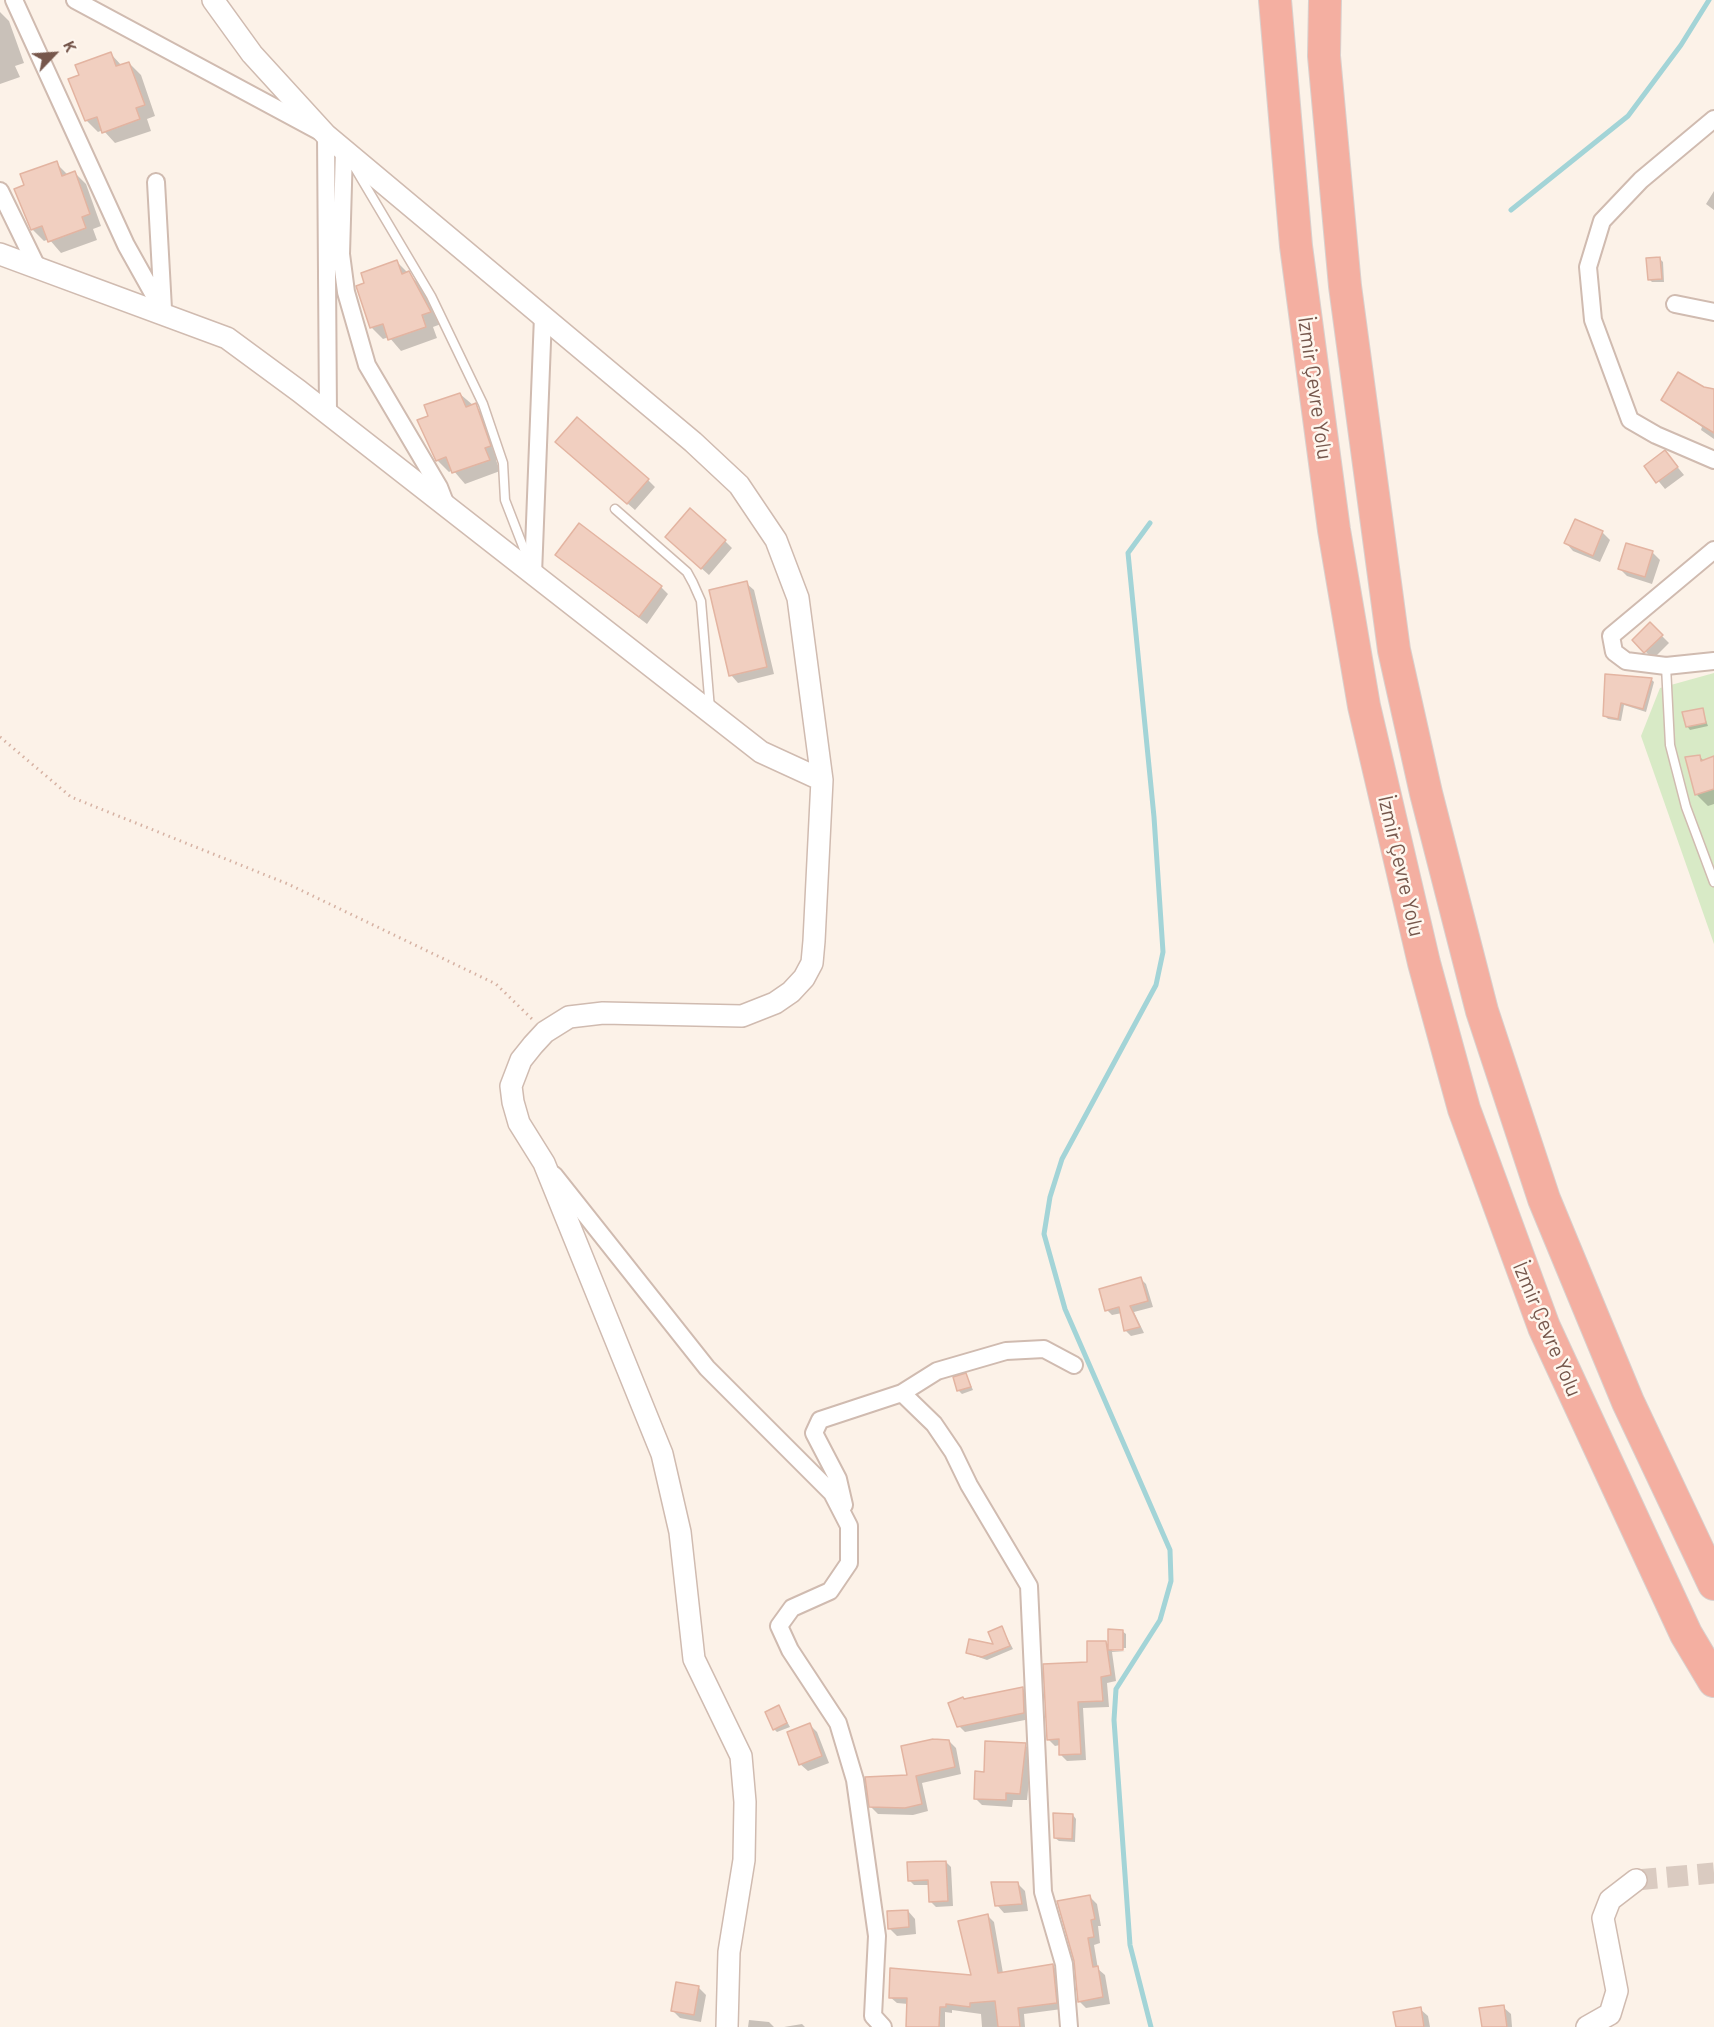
<!DOCTYPE html>
<meta charset="utf-8">
<style>
body{margin:0}
#map{position:relative;width:1714px;height:2027px;overflow:hidden;background:#fcf2e8;font-family:Barlow,sans-serif}
canvas{display:block}
.north{position:absolute;left:24px;top:24px;width:60px;height:60px;-webkit-text-stroke:4px #fef7ef;paint-order:stroke;rotate:65deg;font-size:16px;font-weight:700;line-height:24px;text-align:center;color:#76574c}
.north::after{content:'';display:block;margin:auto;width:21px;height:27px;background:#76574c;clip-path:polygon(50% 0,100% 100%,50% 72%,0 100%)}
</style>
<div id="map">
<canvas width="1714" height="2027"></canvas>
<div class="north">K</div>
</div>
<script>
const context = document.querySelector('canvas').getContext('2d');
context.lineJoin = 'round';
function paint(path, color) {
  context.fillStyle = color;
  context.fill(path, 'evenodd');
}
function poly(rows) {
  const path = new Path2D();
  for (const r of rows) {
    path.moveTo(r[0], r[1]);
    for (let i = 2; i < r.length; i += 2) path.lineTo(r[i], r[i + 1]);
  }
  return path;
}
function trace(path, color, width, dash) {
  context.strokeStyle = color;
  context.lineWidth = width;
  context.lineCap = dash ? 'butt' : 'round';
  context.setLineDash(dash || []);
  context.stroke(path);
}
function write(font, color, halo, rows, align = 'center') {
  context.font = font + ' Barlow,sans-serif';
  context.lineWidth = 5;
  context.setLineDash([]);
  context.textBaseline = 'middle';
  context.strokeStyle = halo;
  context.fillStyle = color;
  for (const [text, x, y, turn = 0] of rows) {
    context.save();
    context.translate(x, y);
    context.rotate((+turn || 0) * Math.PI / 180);
    context.textAlign = isNaN(turn) ? turn : align;
    if (halo) context.strokeText(text, 0, 0);
    context.fillText(text, 0, 0);
    context.restore();
  }
}
paint(poly([
 [1714,673,1714,944,1641,736,1660,688]
]), '#d8eac6');
paint(poly([
 [0,12,9,21,24,63,15,66,20,77,0,84],
 [111,54,122,66,129,63,141,75,155,116,147,119,151,131,115,143,103,130,98,132,86,120,80,76],
 [56,163,68,175,75,173,86,184,101,226,93,229,97,240,61,253,49,239,44,241,32,229,26,186],
 [1714,191,1714,210,1706,204],
 [1660,259,1663,262,1664,282,1652,282,1649,279],
 [396,261,420,285,441,324,433,327,437,338,401,351,389,337,383,339,372,328,358,289],
 [1703,388,1714,391,1714,439,1701,430,1702,427,1663,400],
 [460,394,487,417,501,458,496,460,500,471,465,484,453,470,449,472,437,460,430,417],
 [565,449,648,480,655,487,635,510],
 [1665,452,1684,475,1665,489,1646,466],
 [1602,532,1610,540,1600,562,1573,551,1566,543],
 [725,541,732,548,709,575,674,544],
 [1652,552,1660,560,1652,584,1627,576,1620,569],
 [565,562,661,587,668,594,647,624],
 [746,583,754,590,774,674,738,683,731,675],
 [1650,624,1669,643,1653,659,1634,640],
 [1651,679,1654,682,1646,712,1624,705,1621,721,1608,719,1605,716],
 [1702,710,1708,726,1690,730,1687,726],
 [1699,756,1705,762,1714,758,1714,804,1708,806,1697,795,1687,758],
 [1141,1279,1146,1284,1153,1307,1134,1312,1144,1333,1131,1336,1125,1330,1122,1313,1112,1315,1107,1310],
 [966,1375,973,1390,962,1394,959,1391],
 [1002,1628,1013,1649,987,1660,967,1653,995,1646],
 [1122,1631,1126,1634,1126,1648,1112,1648,1112,1651,1126,1652,1112,1652,1116,1681,1107,1683,1109,1707,1083,1708,1086,1760,1067,1761,1061,1755,1060,1745,1055,1746,1048,1739,1089,1663,1105,1642,1109,1647],
 [1023,1689,1029,1695,1030,1719,965,1732,959,1726,965,1701],
 [779,1707,790,1727,777,1732,774,1729],
 [810,1725,817,1732,829,1763,808,1771,800,1764],
 [949,1741,956,1748,961,1774,922,1783,928,1811,913,1815,878,1814,871,1807],
 [1025,1745,1032,1752,1027,1800,1013,1800,1012,1807,982,1805,975,1798,985,1773],
 [1073,1815,1076,1819,1075,1842,1059,1841,1055,1838],
 [946,1862,951,1867,953,1906,936,1907,931,1902,929,1885,914,1885,909,1880],
 [1017,1883,1025,1891,1028,1911,1004,1913,997,1905],
 [1090,1897,1097,1904,1101,1926,1098,1926,1100,1943,1094,1945,1098,1969,1105,1975,1110,2004,1086,2008,1079,2001],
 [908,1911,915,1919,916,1934,897,1936,889,1928],
 [988,1916,994,1922,1003,1973,1053,1966,1059,1972,1062,2009,1024,2014,1025,2027,982,2027,981,2014,952,2010,952,2013,945,2012,945,2027,908,2027,908,2004,897,2003,890,1997,972,1977],
 [698,1987,706,1995,701,2022,680,2018,672,2010],
 [1503,2007,1511,2014,1512,2027,1483,2027],
 [1420,2009,1428,2016,1430,2027,1398,2027],
 [749,2020,769,2022,774,2027,748,2027],
 [802,2024,805,2027,784,2027]
]), '#0003');
trace(poly([
 [1511,210,1628,116,1681,45,1709,0],
 [1150,523,1128,553,1154,817,1163,952,1156,985,1062,1159,1050,1197,1044,1234,1065,1309,1170,1550,1171,1581,1160,1620,1116,1689,1114,1720,1130,1945,1151,2027]
]), '#a3d4d7', 5);
const building = poly([
 [111,52,116,66,129,62,145,105,136,108,140,119,102,133,97,117,85,121,68,79,79,75,75,65,111,52],
 [57,161,62,176,75,171,90,214,82,217,86,228,48,242,42,226,31,230,14,189,24,185,20,174,57,161],
 [1660,257,1662,279,1648,280,1646,258,1660,257],
 [397,260,402,274,409,271,431,312,422,315,426,327,388,340,383,324,370,328,356,286,364,283,361,273,397,260],
 [1678,372,1704,387,1714,389,1714,433,1661,400,1678,372],
 [460,393,466,407,476,403,477,406,491,446,485,448,490,460,452,473,446,457,436,461,417,420,428,416,424,405,460,393],
 [577,417,649,479,627,504,555,442,577,417],
 [1665,450,1678,467,1656,483,1644,466,1665,450],
 [690,508,726,540,701,569,665,537,690,508],
 [1575,519,1603,531,1593,556,1564,543,1575,519],
 [579,523,662,586,639,617,555,555,579,523],
 [1626,543,1653,551,1645,577,1618,569,1626,543],
 [747,581,767,667,729,676,709,590,747,581],
 [1650,622,1663,635,1644,653,1632,640,1650,622],
 [1605,674,1652,678,1643,709,1621,703,1618,719,1603,716,1605,674],
 [1703,708,1706,723,1686,727,1682,712,1703,708],
 [1700,755,1701,761,1714,756,1714,789,1695,795,1685,757,1700,755],
 [1141,1277,1148,1301,1130,1306,1140,1327,1124,1331,1119,1307,1105,1311,1099,1289,1141,1277],
 [966,1373,971,1387,957,1391,953,1377,966,1373],
 [1002,1626,1010,1646,982,1657,966,1653,969,1639,993,1644,988,1632,1002,1626],
 [1108,1629,1123,1630,1123,1650,1108,1650,1108,1629],
 [1087,1641,1106,1641,1111,1675,1101,1677,1103,1701,1078,1702,1081,1754,1059,1755,1059,1739,1047,1740,1043,1664,1087,1662,1087,1641],
 [1023,1687,1024,1713,957,1727,948,1703,963,1697,964,1699,1023,1687],
 [779,1705,787,1723,773,1730,765,1712,779,1705],
 [810,1723,822,1756,799,1765,787,1732,810,1723],
 [933,1739,949,1740,955,1767,916,1776,922,1804,905,1808,869,1807,865,1777,907,1775,901,1746,933,1739],
 [985,1741,1026,1743,1020,1794,1006,1793,1006,1800,974,1799,975,1771,984,1772,985,1741],
 [1053,1813,1073,1814,1072,1839,1054,1838,1053,1813],
 [946,1861,948,1901,929,1902,928,1880,908,1881,907,1862,946,1861],
 [991,1882,1018,1882,1022,1904,995,1906,991,1882],
 [1090,1895,1095,1919,1091,1920,1094,1937,1088,1938,1093,1967,1098,1966,1103,1997,1078,2002,1074,1961,1057,1901,1090,1895],
 [908,1910,909,1927,888,1929,887,1911,908,1910],
 [988,1914,998,1973,1053,1964,1057,2003,1018,2008,1020,2027,998,2027,995,2001,970,2003,970,2007,946,2004,946,2007,940,2007,939,2027,906,2027,907,1998,889,1998,890,1968,971,1975,958,1921,988,1914],
 [676,1982,699,1986,694,2015,671,2011,676,1982],
 [1504,2005,1507,2027,1482,2027,1479,2008,1504,2005],
 [1421,2007,1424,2027,1396,2027,1393,2012,1421,2007]
]);
paint(building, '#f1cfc0');
trace(building, '#e3b4a1', 1.5);
trace(poly([
 [1636,1880,1714,1873]
]), '#dacbc1', 21, [21, 10]);
const service = poly([
 [355,168,431,296,483,404,503,463,505,500,529,562],
 [615,509,687,572,693,583,701,601,710,709],
 [1666,666,1670,745,1686,807,1714,882]
]);
const minor = poly([
 [14,0,126,245,164,313],
 [75,0,326,135,328,414],
 [1714,119,1641,180,1602,221,1588,267,1593,320,1630,420,1656,435,1714,460],
 [344,150,341,254,346,292,367,365,439,487,446,505],
 [156,182,163,309],
 [0,191,38,269],
 [1675,304,1714,312],
 [1714,550,1611,636,1614,652,1626,661,1666,666,1714,661],
 [533,574,543,316],
 [554,1175,707,1368,832,1493,849,1526,849,1563,830,1591,792,1608,779,1626,790,1650,838,1723,855,1780,877,1936,873,2016,883,2027],
 [902,1393,934,1424,953,1452,969,1485,1029,1586,1043,1892,1064,1964,1069,2027],
 [844,1505,838,1479,814,1433,820,1420,902,1393,937,1371,1006,1351,1044,1349,1074,1365]
]);
const tertiary = poly([
 [213,0,252,54,326,135,693,442,739,485,776,540,798,598,822,780,814,941,812,963,804,978,791,992,775,1003,742,1016,603,1013,569,1017,545,1032,533,1045,521,1060,511,1086,513,1102,519,1123,544,1163,662,1454,680,1532,694,1659,741,1756,745,1802,744,1860,729,1952,727,2027],
 [0,254,227,338,299,391,761,752,822,780],
 [1587,2027,1610,2014,1617,1991,1603,1918,1610,1900,1636,1880]
]);
const motorway = poly([
 [1275,0,1296,246,1334,530,1364,706,1424,963,1464,1109,1544,1327,1686,1634,1714,1681],
 [1325,0,1324,56,1345,286,1394,650,1426,793,1482,1011,1544,1199,1628,1402,1714,1584]
]);
trace(service, '#d0bbb0', 11);
trace(minor, '#d0bbb0', 20);
trace(tertiary, '#d0bbb0', 24);
trace(motorway, '#d9d0cd', 34);
trace(poly([
 [0,737,71,797,288,884,496,984,532,1019]
]), '#d6b2a3', 3, [1.5, 4.5]);
trace(service, '#fff', 8);
trace(minor, '#fff', 16);
trace(tertiary, '#fff', 21);
trace(motorway, '#f4afa1', 32);
write('21px', '#76574c', '#fef7ef', [
 ["İzmir Çevre Yolu",1315,388,82],
 ["İzmir Çevre Yolu",1401,866,77],
 ["İzmir Çevre Yolu",1547,1329,67]
]);
</script>
